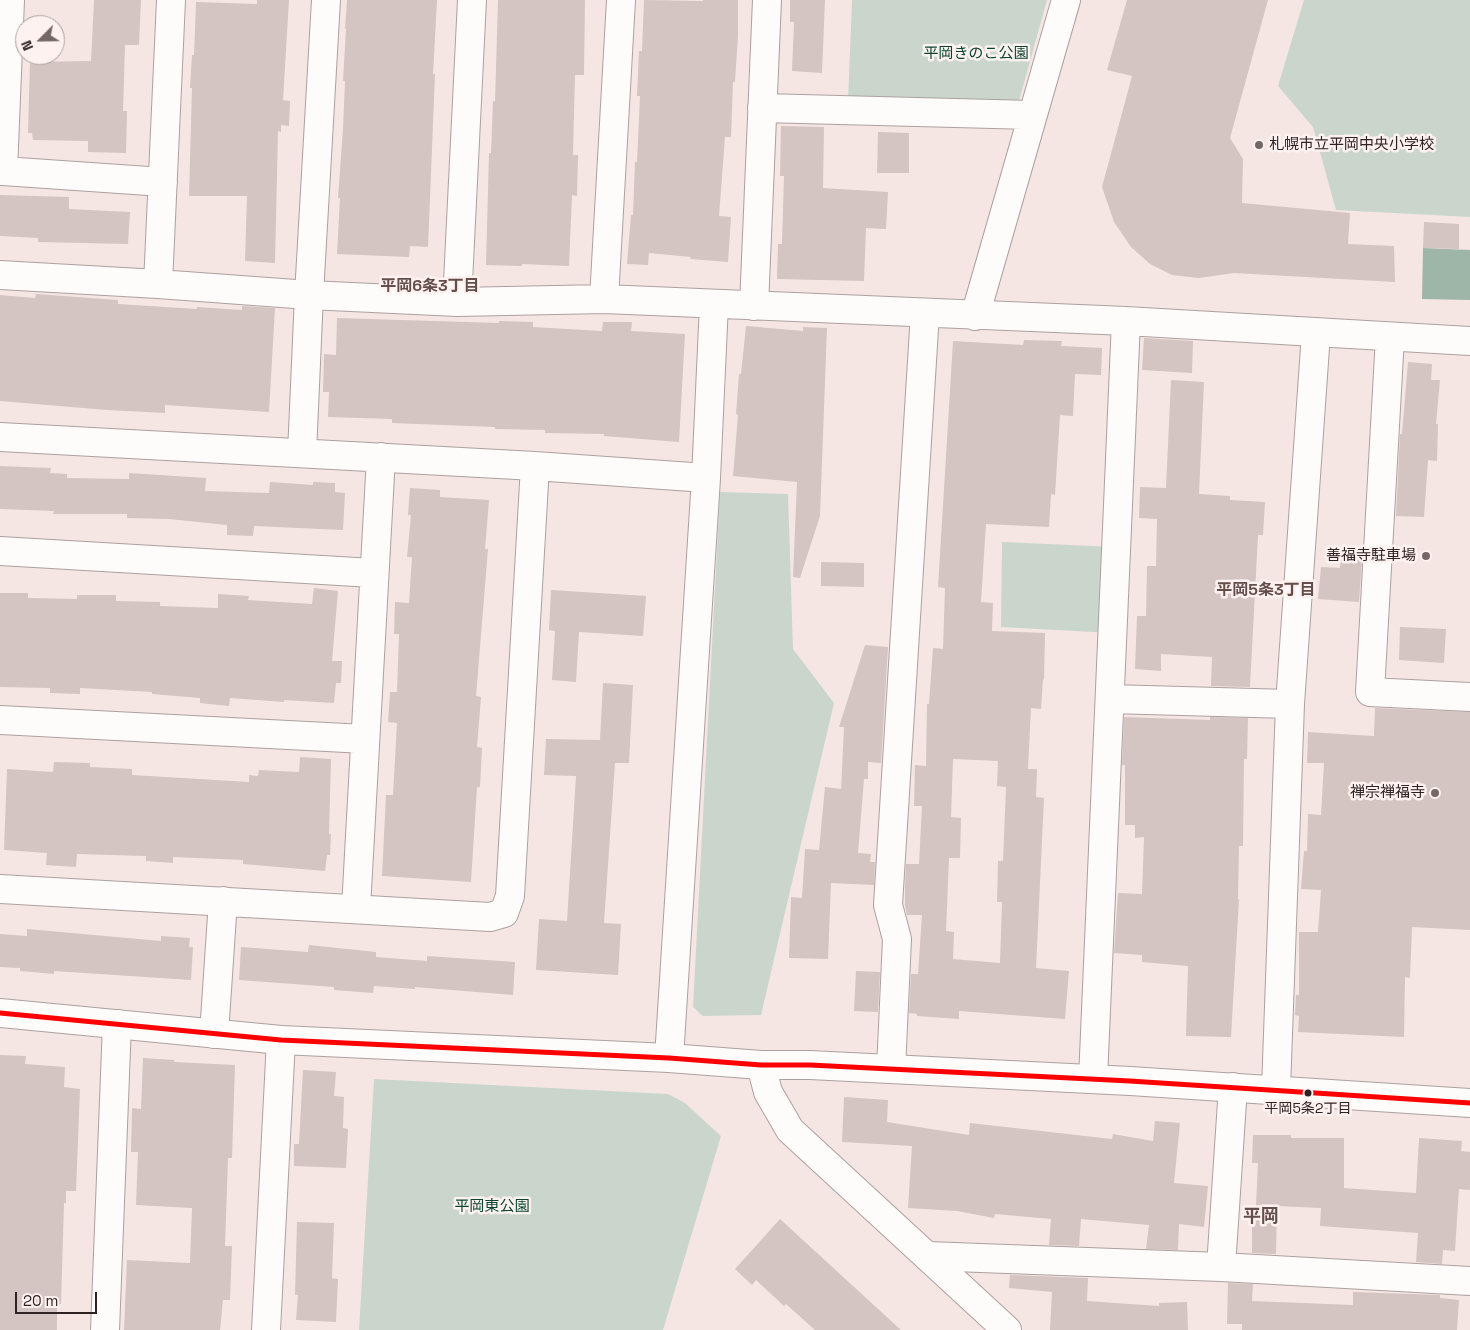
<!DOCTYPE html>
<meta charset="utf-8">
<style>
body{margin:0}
#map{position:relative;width:1470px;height:1330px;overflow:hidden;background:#f5e6e4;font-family:"Space Grotesk",sans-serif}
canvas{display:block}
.north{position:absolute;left:15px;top:15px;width:50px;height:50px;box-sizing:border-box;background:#fef2f1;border:1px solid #ab9f9e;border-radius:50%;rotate:247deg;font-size:14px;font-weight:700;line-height:20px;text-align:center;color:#2e2322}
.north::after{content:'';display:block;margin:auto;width:18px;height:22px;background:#746766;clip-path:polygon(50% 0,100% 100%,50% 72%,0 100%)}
.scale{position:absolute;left:15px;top:1292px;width:82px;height:22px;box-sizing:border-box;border:2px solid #2e2322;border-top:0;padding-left:6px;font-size:15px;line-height:18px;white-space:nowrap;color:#2e2322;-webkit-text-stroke:4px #fef2f1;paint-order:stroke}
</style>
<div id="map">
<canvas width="1470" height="1330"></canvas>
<div class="north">N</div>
<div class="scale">20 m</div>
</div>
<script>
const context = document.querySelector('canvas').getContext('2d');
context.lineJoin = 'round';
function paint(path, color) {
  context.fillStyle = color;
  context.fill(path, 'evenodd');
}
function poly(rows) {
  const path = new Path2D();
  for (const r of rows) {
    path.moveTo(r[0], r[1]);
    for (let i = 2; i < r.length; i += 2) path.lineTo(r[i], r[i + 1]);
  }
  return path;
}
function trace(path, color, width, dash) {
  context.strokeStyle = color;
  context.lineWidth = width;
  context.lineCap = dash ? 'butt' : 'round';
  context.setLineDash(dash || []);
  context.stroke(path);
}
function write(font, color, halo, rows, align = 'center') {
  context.font = font + ' "Space Grotesk","Noto Sans JP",sans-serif';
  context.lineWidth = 5;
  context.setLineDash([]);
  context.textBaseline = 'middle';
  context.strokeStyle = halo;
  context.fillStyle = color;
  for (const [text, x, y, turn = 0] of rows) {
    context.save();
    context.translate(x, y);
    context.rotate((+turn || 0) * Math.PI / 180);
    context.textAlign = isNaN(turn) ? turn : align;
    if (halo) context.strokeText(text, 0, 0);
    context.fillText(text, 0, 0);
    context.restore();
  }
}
paint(poly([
 [852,0,1047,0,1019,101,848,102],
 [1304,0,1470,0,1470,217,1336,210,1313,127,1278,86],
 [720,492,788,494,793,649,834,703,761,1015,703,1016,693,1007],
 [1002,542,1116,547,1112,633,1001,627],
 [374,1079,668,1094,685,1103,721,1136,663,1330,359,1330]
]), '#cad6cc');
paint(poly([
 [1423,248,1470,250,1470,300,1422,299]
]), '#9db6a7');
paint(poly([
 [94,0,141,0,139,45,125,45,123,111,127,111,126,153,88,152,88,141,33,140,32,133,28,133,30,62,91,61],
 [257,0,289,0,283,100,290,101,289,126,281,125,281,132,278,131,275,263,245,261,247,196,189,196,192,88,190,88,192,55,194,55,196,2,257,4],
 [347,0,437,0,433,74,435,74,428,247,410,246,409,257,337,254,340,198,338,198,343,129,345,81,343,81,346,29,345,29],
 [498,0,585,0,584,75,575,75,573,155,578,155,577,196,572,195,569,266,522,264,522,266,486,265,489,153,491,153,493,101,495,102],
 [644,0,703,1,703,0,738,0,738,35,735,82,733,82,731,137,725,137,719,216,731,217,728,262,690,259,691,257,649,253,648,265,627,264,631,215,633,215,635,162,637,162,640,96,637,96,639,51,642,51],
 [790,0,825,0,822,73,792,71,794,22,790,22],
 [1127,0,1268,0,1230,138,1243,159,1242,203,1350,213,1348,244,1394,246,1395,282,1234,273,1199,278,1172,275,1150,264,1131,247,1114,222,1102,187,1132,76,1107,70],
 [781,126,824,127,823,188,888,192,886,229,866,228,864,281,777,279,778,244,782,244,784,176,780,176],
 [878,132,909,133,909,173,877,173],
 [0,195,69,197,69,209,130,212,128,244,38,242,38,238,0,236],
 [1424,222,1459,224,1459,249,1423,248],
 [36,294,118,300,118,304,197,309,197,307,242,310,242,306,275,308,269,412,165,405,165,413,107,410,0,401,0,295,35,298],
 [337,318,499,323,499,321,533,322,533,327,602,331,603,322,632,322,631,331,685,334,679,442,604,436,604,434,545,433,545,430,495,429,495,427,392,423,392,419,328,417,329,392,323,392,324,354,336,355],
 [746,326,803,331,803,327,827,328,820,516,800,578,793,577,797,482,733,476,738,415,736,414,739,374,741,374],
 [1144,338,1193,341,1192,373,1142,370],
 [1024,340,1062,341,1061,346,1102,348,1101,375,1075,374,1073,416,1060,415,1055,495,1051,494,1049,527,986,524,981,602,993,603,992,631,1045,633,1044,680,1043,679,1041,709,1031,708,1028,769,1037,769,1036,797,1044,798,1036,968,1069,971,1065,1019,959,1011,959,1019,917,1016,917,1014,909,1013,911,974,918,974,922,915,907,915,905,906,905,887,906,864,919,864,922,806,914,806,915,765,926,766,927,704,929,704,933,648,943,649,945,588,938,587,953,341,1023,345],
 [953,759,998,761,997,786,1006,787,1003,861,998,861,997,902,1002,902,1000,963,953,959,954,932,946,931,949,858,960,858,961,818,951,817],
 [1408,362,1432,364,1431,380,1440,380,1436,424,1438,424,1437,461,1428,460,1424,517,1396,516,1400,434,1402,434],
 [1171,380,1204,382,1199,494,1230,496,1230,500,1265,502,1263,535,1258,535,1250,687,1211,686,1212,657,1161,654,1161,671,1135,669,1137,616,1146,616,1147,566,1156,566,1157,519,1139,518,1140,487,1166,488],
 [0,466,51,468,50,473,67,474,67,478,129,479,129,473,206,478,205,491,269,493,270,482,313,485,313,482,335,483,335,492,345,493,343,530,254,526,253,536,227,535,227,525,169,519,127,518,127,514,53,514,54,511,0,509],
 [410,488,440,490,440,497,489,500,485,549,488,549,476,696,481,697,477,747,482,748,480,787,477,787,471,882,382,876,386,795,393,795,397,723,388,722,390,692,397,692,399,634,394,634,395,602,409,603,412,557,407,557,411,515,408,515],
 [1341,558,1362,560,1359,602,1318,599,1321,567,1340,568],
 [821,562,864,563,864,587,821,586],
 [314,588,338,591,332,661,342,661,341,683,336,683,334,703,284,700,284,702,230,698,229,706,200,703,200,698,152,694,152,692,80,688,80,694,50,693,50,688,0,687,0,593,28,593,28,598,77,599,77,595,116,595,116,601,160,602,160,606,218,608,218,594,249,596,248,600,312,604],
 [551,590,646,596,643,636,579,632,576,682,552,680,555,631,549,630],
 [1400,627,1446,629,1444,663,1399,660],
 [865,645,888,647,881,763,868,762,868,779,864,779,858,853,871,854,870,862,875,862,874,885,831,883,828,959,789,958,791,897,802,898,805,849,819,850,825,787,841,789,844,727,839,727],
 [603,683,633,685,629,763,615,763,604,923,621,924,618,975,536,970,539,919,567,921,576,776,544,775,546,739,600,740],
 [1375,708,1470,712,1470,930,1412,927,1410,978,1405,977,1404,1037,1298,1032,1299,1016,1295,1015,1296,995,1299,995,1299,932,1318,932,1321,890,1301,889,1304,851,1307,851,1308,814,1321,815,1324,763,1307,763,1308,732,1374,736],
 [1124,717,1210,720,1210,717,1248,718,1247,759,1244,759,1243,846,1239,846,1238,899,1239,899,1231,1037,1186,1036,1188,966,1142,962,1142,955,1114,953,1118,893,1142,894,1144,837,1135,838,1135,825,1125,825,1125,765,1122,765],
 [300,757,331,759,329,834,331,834,330,855,327,855,325,871,243,864,243,860,173,857,173,863,146,861,146,856,77,854,76,867,46,865,47,853,4,850,7,769,53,772,54,762,90,763,90,767,132,769,132,775,249,782,249,775,258,776,259,770,299,772],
 [27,929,161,941,161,936,190,938,189,947,193,947,191,980,54,971,54,974,20,971,20,968,0,967,0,934,27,936],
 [309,945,376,952,376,957,427,961,427,956,515,962,513,995,415,987,415,989,374,986,373,993,334,990,334,987,239,980,241,947,308,952],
 [856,971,880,972,878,1012,854,1011],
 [0,1055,26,1056,25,1064,65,1067,64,1087,80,1089,76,1191,66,1191,66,1203,64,1203,61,1304,57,1304,57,1330,0,1330],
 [143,1058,174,1060,174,1062,235,1065,232,1158,228,1158,225,1246,232,1246,230,1300,223,1300,220,1330,124,1330,127,1260,190,1263,192,1208,136,1205,138,1152,131,1152,132,1108,141,1109],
 [303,1070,336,1072,334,1096,344,1097,343,1128,348,1129,346,1168,294,1166,294,1144,299,1144],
 [844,1097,888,1100,887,1122,969,1135,970,1123,1112,1139,1113,1134,1153,1141,1155,1121,1180,1123,1174,1183,1208,1186,1204,1227,1179,1224,1178,1250,1146,1249,1149,1225,1081,1219,1079,1246,1049,1245,1051,1219,995,1214,994,1218,957,1211,908,1208,912,1146,842,1142],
 [1253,1135,1291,1135,1291,1138,1344,1138,1344,1188,1416,1193,1419,1138,1462,1141,1461,1151,1470,1152,1470,1190,1459,1189,1455,1251,1443,1250,1442,1264,1416,1262,1418,1233,1320,1226,1321,1208,1277,1206,1276,1254,1252,1253,1252,1227,1255,1227,1258,1163,1252,1163],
 [780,1219,901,1330,815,1330,786,1304,784,1306,756,1280,752,1285,735,1269],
 [297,1222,334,1223,332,1278,338,1279,336,1322,296,1320,298,1295,295,1295],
 [1010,1275,1088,1278,1087,1301,1159,1306,1159,1303,1187,1302,1188,1330,1050,1330,1052,1292,1009,1288],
 [1228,1283,1253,1284,1252,1301,1353,1305,1353,1292,1440,1295,1440,1298,1459,1300,1457,1330,1242,1330,1242,1324,1227,1324]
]), '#d4c4c2');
const street = poly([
 [10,0,3,171,163,182],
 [762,108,1032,115],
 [0,275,158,284,309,295,457,302,604,299,1126,321,1470,341],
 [158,284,171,0],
 [604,299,621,0],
 [457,302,472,0],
 [754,306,767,0],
 [975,316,1066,0],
 [1390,337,1370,692,1470,697],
 [0,437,535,466,706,478],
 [302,453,309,295,326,0],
 [0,551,373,573],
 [1110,699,1290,704],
 [0,720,365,739],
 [0,889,490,917,504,913,510,896,535,466],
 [356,908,381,457],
 [214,1034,223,901],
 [669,1058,706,478,714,304],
 [891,1069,897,939,888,905,925,313],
 [1093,1079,1126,321],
 [1276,1089,1290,704,1316,333],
 [927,1256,1221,1267,1470,1281],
 [1221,1267,1233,1087],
 [105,1330,117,1024],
 [266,1330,281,1040]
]);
const secondary = poly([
 [0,1013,281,1040,669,1058,761,1065,810,1065,1130,1081,1470,1103],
 [761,1065,768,1092,790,1130,1007,1330]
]);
trace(street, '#aca19f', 30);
trace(secondary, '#aca19f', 30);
trace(street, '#fefbfb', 28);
trace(secondary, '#fefbfb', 28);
trace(poly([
 [0,1013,281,1040,669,1058,761,1065,810,1065,1130,1081,1470,1103]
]), '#f00', 5);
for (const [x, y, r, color] of [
 [1259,145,5,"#746766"],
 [1426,556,5,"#746766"],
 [1435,793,5,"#746766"],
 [1308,1093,4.5,"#2e2322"]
]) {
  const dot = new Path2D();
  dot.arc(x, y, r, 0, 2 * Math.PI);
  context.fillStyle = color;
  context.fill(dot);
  trace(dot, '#fef2f1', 2);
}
write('14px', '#2e2322', '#fef2f1', [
 ["平岡5条2丁目",1308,1109]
]);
write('15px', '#08442f', '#fef2f1', [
 ["平岡きのこ公園",976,54],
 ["平岡東公園",492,1207]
]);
write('15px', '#2e2322', '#fef2f1', [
 ["札幌市立平岡中央小学校",1269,145,"left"],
 ["善福寺駐車場",1416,556],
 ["禅宗禅福寺",1425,793]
], 'right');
write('bold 16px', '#654e4a', '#fef2f1', [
 ["平岡6条3丁目",430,287],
 ["平岡5条3丁目",1266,591]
]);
write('bold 18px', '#654e4a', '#fef2f1', [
 ["平岡",1261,1217]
]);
</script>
